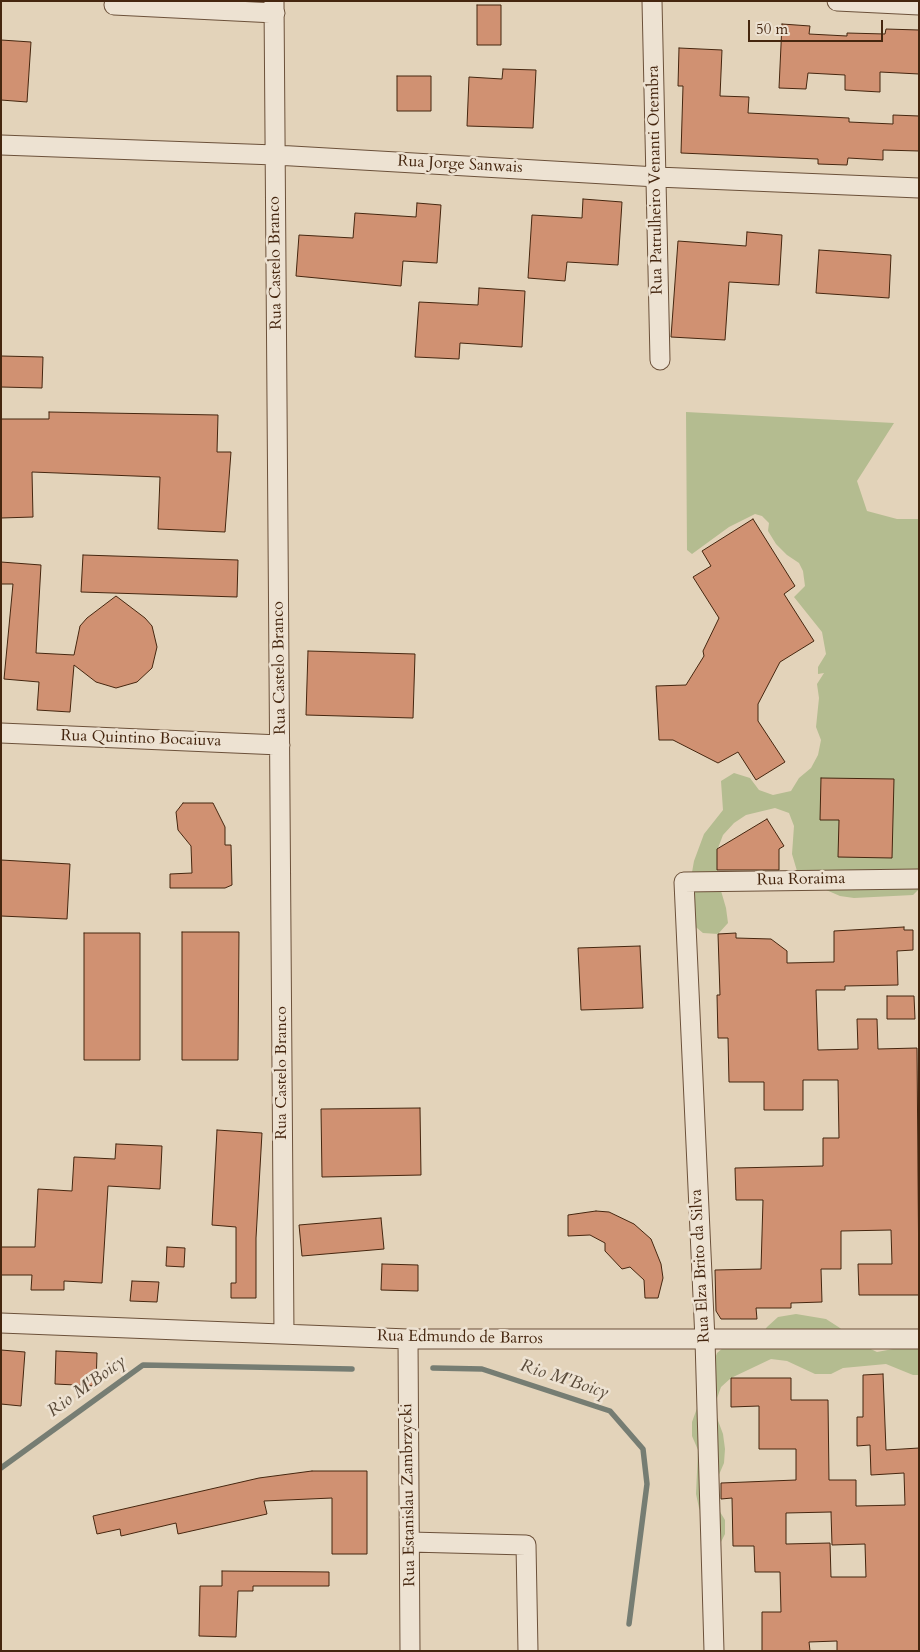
<!DOCTYPE html>
<style>
body{margin:0}
#map{position:relative;width:920px;height:1652px;overflow:hidden;background:#e3d3ba;font-family:Cardo,serif}
canvas{display:block}
.frame{position:absolute;inset:0;border:2px solid #45260f;pointer-events:none}
.scale{position:absolute;left:748px;top:20px;width:135px;height:22px;box-sizing:border-box;border:2px solid #45260f;border-top:0;padding-left:6px;font-size:15px;line-height:18px;white-space:nowrap;color:#45260f;-webkit-text-stroke:4px #ede2d2;paint-order:stroke}
</style>
<div id="map">
<canvas width="920" height="1652"></canvas>
<div class="frame"></div>
<div class="scale">50 m</div>
</div>
<script>
const context = document.querySelector('canvas').getContext('2d');
context.lineJoin = 'round';
function paint(path, color) {
  context.fillStyle = color;
  context.fill(path, 'evenodd');
}
function poly(rows) {
  const path = new Path2D();
  for (const r of rows) {
    path.moveTo(r[0], r[1]);
    for (let i = 2; i < r.length; i += 2) path.lineTo(r[i], r[i + 1]);
  }
  return path;
}
function trace(path, color, width, dash) {
  context.strokeStyle = color;
  context.lineWidth = width;
  context.lineCap = dash ? 'butt' : 'round';
  context.setLineDash(dash || []);
  context.stroke(path);
}
function write(font, color, halo, rows, align = 'center') {
  context.font = font + ' Cardo,serif';
  context.lineWidth = 5;
  context.setLineDash([]);
  context.textBaseline = 'middle';
  context.strokeStyle = halo;
  context.fillStyle = color;
  for (const [text, x, y, turn = 0] of rows) {
    context.save();
    context.translate(x, y);
    context.rotate((+turn || 0) * Math.PI / 180);
    context.textAlign = isNaN(turn) ? turn : align;
    if (halo) context.strokeText(text, 0, 0);
    context.fillText(text, 0, 0);
    context.restore();
  }
}
paint(poly([
 [686,412,894,423,857,481,867,511,897,519,919,519,919,889,913,895,854,898,840,896,810,883,797,871,792,854,794,826,789,813,775,808,746,815,734,823,723,835,718,848,717,877,726,908,728,923,718,934,703,933,691,923,688,895,694,861,704,834,723,810,721,781,734,773,750,778,759,790,773,795,791,791,799,778,811,768,818,755,821,740,816,727,819,698,817,684,824,673,818,674,818,667,826,654,822,632,794,597,805,586,803,571,799,563,787,555,776,544,768,531,769,523,762,516,755,514,729,527,692,554,687,550],
 [796,1314,826,1319,840,1328,852,1340,877,1352,909,1346,919,1349,919,1375,913,1375,886,1364,843,1368,831,1374,815,1374,787,1361,771,1359,731,1378,721,1387,716,1401,717,1418,723,1434,725,1449,724,1463,718,1477,717,1507,725,1520,725,1534,718,1548,699,1508,696,1494,698,1450,692,1436,692,1422,717,1353,729,1343,758,1339,767,1327,778,1317]
]), '#b4bc90');
trace(poly([
 [433,1368,482,1369,610,1411,643,1449,647,1484,629,1624],
 [1,1468,143,1365,352,1369]
]), '#767d73', 5.5);
const building = poly([
 [477,5,501,5,501,45,477,45,477,5],
 [782,24,810,26,809,34,847,36,847,33,885,34,886,29,919,30,919,74,880,72,880,92,845,90,845,75,808,73,806,89,779,88,782,24],
 [1,40,31,42,27,102,1,100,1,40],
 [679,48,722,50,720,96,749,97,748,113,849,118,849,122,893,124,893,115,919,116,919,151,883,150,883,160,848,158,847,165,818,164,818,159,681,153,683,86,678,86,679,48],
 [503,69,536,70,533,128,467,126,469,77,502,79,503,69],
 [397,76,431,76,431,111,397,111,397,76],
 [583,199,622,202,618,265,567,262,565,281,528,278,532,215,582,218,583,199],
 [417,203,441,205,437,263,403,261,401,286,296,276,299,235,353,238,355,213,416,217,417,203],
 [747,232,782,235,779,285,729,282,725,340,671,337,678,241,746,246,747,232],
 [819,250,891,255,889,298,816,293,819,250],
 [479,288,525,291,522,347,460,343,459,359,415,357,419,302,478,305,479,288],
 [1,356,43,357,42,388,1,387,1,356],
 [49,412,218,415,217,452,231,452,225,532,158,529,160,477,32,472,33,517,1,518,1,419,49,419,49,412],
 [753,519,795,586,784,594,814,641,780,662,758,704,758,721,785,762,756,780,738,752,718,763,673,740,659,740,656,686,686,685,704,656,703,651,719,618,693,577,711,566,702,551,753,519],
 [83,555,238,560,237,597,81,592,83,555],
 [1,562,41,565,36,653,74,655,80,626,87,618,116,596,145,618,152,626,157,647,152,668,137,682,116,688,96,682,74,665,70,712,37,710,39,682,4,679,13,584,1,584,1,562],
 [308,651,415,654,413,718,306,715,308,651],
 [821,778,894,779,892,858,838,857,839,820,820,820,821,778],
 [183,803,213,803,225,827,225,845,231,845,232,885,225,888,170,888,170,874,192,873,191,846,178,830,176,812,183,803],
 [767,819,784,846,779,849,779,870,717,870,717,849,767,819],
 [1,860,70,864,67,919,1,916,1,860],
 [904,927,904,930,913,930,913,950,897,951,898,985,845,986,845,990,816,990,818,1050,858,1049,857,1019,877,1019,878,1049,917,1048,919,1295,859,1295,858,1264,892,1264,891,1230,841,1231,841,1269,821,1269,822,1302,791,1303,791,1308,756,1308,757,1319,721,1319,716,1311,715,1270,761,1269,763,1200,736,1200,735,1168,823,1166,823,1138,839,1138,838,1080,803,1080,803,1110,764,1110,764,1082,729,1082,728,1038,718,1038,717,995,720,995,718,934,736,933,736,938,771,939,787,951,787,963,834,962,834,931,904,927],
 [182,932,239,932,238,1060,182,1060,182,932],
 [84,933,140,933,140,1060,84,1060,84,933],
 [640,946,643,1008,581,1010,578,948,640,946],
 [887,996,914,996,915,1019,887,1019,887,996],
 [420,1108,421,1175,322,1177,321,1109,420,1108],
 [217,1130,262,1133,256,1238,256,1298,231,1298,231,1283,236,1283,236,1227,212,1225,217,1130],
 [116,1144,162,1146,160,1189,108,1186,102,1283,64,1281,64,1290,31,1290,32,1275,1,1275,1,1247,35,1247,38,1189,72,1191,74,1157,115,1159,116,1144],
 [596,1211,609,1212,634,1224,651,1239,661,1264,663,1278,658,1298,645,1298,644,1280,630,1267,622,1269,605,1251,605,1243,590,1235,568,1236,568,1215,596,1211],
 [381,1218,384,1249,302,1256,299,1225,381,1218],
 [167,1247,185,1248,184,1267,166,1266,167,1247],
 [382,1264,418,1265,418,1291,381,1290,382,1264],
 [132,1281,159,1282,157,1302,130,1301,132,1281],
 [1,1350,25,1352,21,1406,1,1404,1,1350],
 [56,1351,97,1353,96,1386,55,1384,56,1351],
 [883,1374,886,1450,919,1448,919,1651,837,1651,837,1641,809,1642,810,1651,762,1651,762,1612,781,1612,780,1572,755,1572,754,1546,733,1546,732,1498,721,1499,721,1483,796,1480,796,1449,759,1449,759,1406,731,1407,731,1378,791,1378,791,1400,828,1400,829,1480,856,1480,856,1506,905,1505,904,1473,871,1475,870,1445,857,1446,857,1417,863,1417,863,1375,883,1374],
 [831,1512,832,1545,865,1544,866,1577,831,1577,830,1543,786,1544,786,1513,831,1512],
 [312,1471,367,1471,367,1554,332,1554,332,1498,264,1501,267,1514,178,1534,176,1523,121,1536,120,1529,97,1534,93,1516,259,1478,312,1471],
 [222,1571,329,1572,329,1586,253,1586,253,1591,238,1591,236,1637,199,1636,200,1586,222,1586,222,1571]
]);
paint(building, '#d09172');
trace(building, '#45260f', 1);
const minor = poly([
 [274,1,284,1334],
 [652,1,660,360],
 [837,1,919,5],
 [114,5,275,13],
 [1,145,275,155,657,177,919,188],
 [1,733,280,745],
 [1,1323,408,1339,919,1339],
 [408,1339,410,1651],
 [410,1542,526,1545,528,1651],
 [714,1651,705,1340,684,882,919,879]
]);
trace(minor, '#6c513a', 21);
trace(minor, '#ede2d2', 19);
write('16px', '#45260f', '#ede2d2', [
 ["Rua Jorge Sanwais",460,165,3],
 ["Rua Patrulheiro Venanti Otembra",656,180,-91],
 ["Rua Castelo Branco",276,263,-91],
 ["Rua Castelo Branco",280,668,-91],
 ["Rua Quintino Bocaiuva",141,739,2],
 ["Rua Roraima",801,880,-1],
 ["Rua Castelo Branco",282,1073,-90],
 ["Rua Elza Brito da Silva",701,1266,-93],
 ["Rua Edmundo de Barros",460,1338,1],
 ["Rua Estanislau Zambrzycki",409,1495,-91]
]);
write('italic 18px', '#594a39', '#ede2d2', [
 ["Rio M'Boicy",564,1380,18],
 ["Rio M'Boicy",87,1387,-36]
]);
</script>
